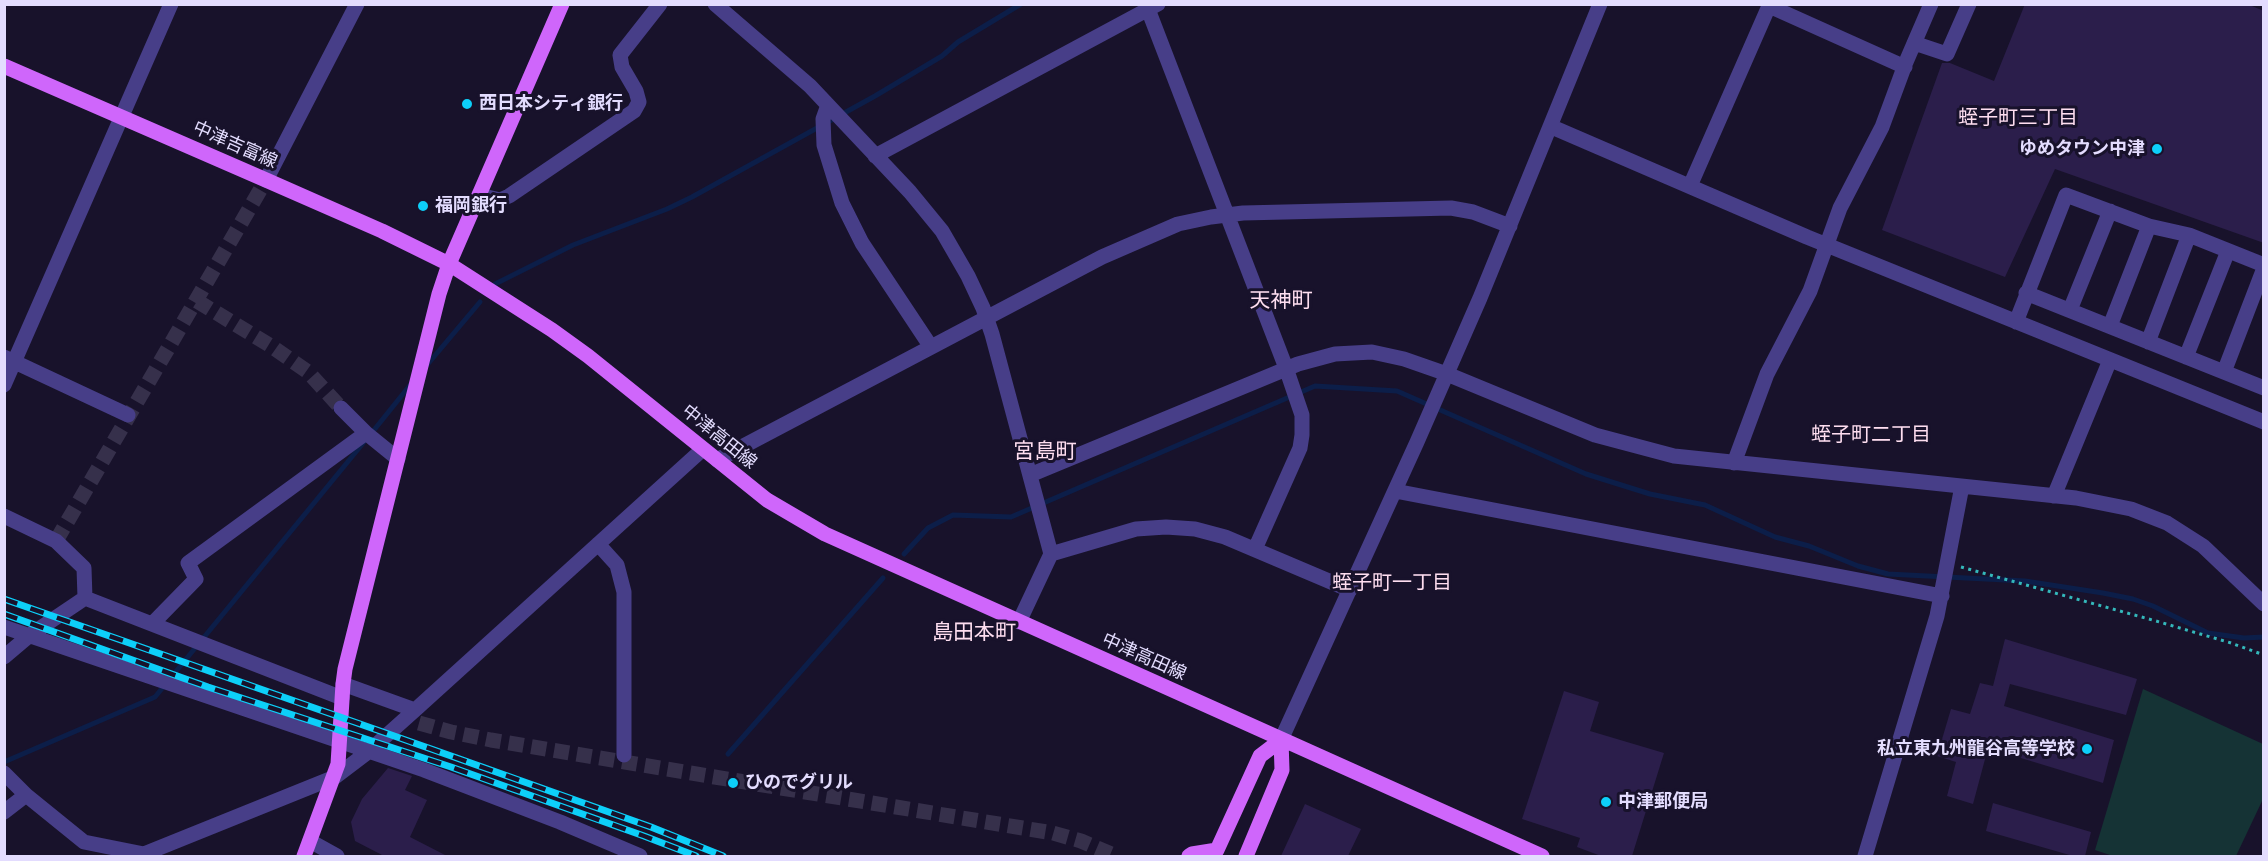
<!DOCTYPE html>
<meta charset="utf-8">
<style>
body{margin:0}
#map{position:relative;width:2268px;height:861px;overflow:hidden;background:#18122b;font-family:Cabin,sans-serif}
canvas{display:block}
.frame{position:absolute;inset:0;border:6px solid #e3dcfe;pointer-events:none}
</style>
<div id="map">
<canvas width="2268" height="861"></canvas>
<div class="frame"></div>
</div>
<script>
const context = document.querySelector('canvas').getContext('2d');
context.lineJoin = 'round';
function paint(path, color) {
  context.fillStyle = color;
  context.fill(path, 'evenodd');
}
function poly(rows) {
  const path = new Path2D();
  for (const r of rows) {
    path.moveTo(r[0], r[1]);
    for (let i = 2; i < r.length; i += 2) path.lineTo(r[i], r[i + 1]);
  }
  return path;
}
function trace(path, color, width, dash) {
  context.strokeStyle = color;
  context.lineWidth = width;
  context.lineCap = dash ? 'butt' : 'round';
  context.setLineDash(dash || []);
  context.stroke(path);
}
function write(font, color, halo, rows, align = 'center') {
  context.font = font + ' Cabin,"Noto Sans JP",sans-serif';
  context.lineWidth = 6;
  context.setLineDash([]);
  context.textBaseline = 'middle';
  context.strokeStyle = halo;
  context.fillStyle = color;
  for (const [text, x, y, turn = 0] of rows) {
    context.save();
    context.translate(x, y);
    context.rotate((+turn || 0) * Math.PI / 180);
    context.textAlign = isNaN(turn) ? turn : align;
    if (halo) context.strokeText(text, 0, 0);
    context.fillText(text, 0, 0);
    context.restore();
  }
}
paint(poly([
 [2143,689,2263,744,2263,799,2236,856,2113,856,2095,850]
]), '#153335');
trace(poly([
 [495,284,573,245,667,209,692,197,875,96,942,56,958,42,1021,4],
 [427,365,480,302],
 [370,435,411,384],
 [904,554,928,528,953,515,1011,517,1315,386,1397,391,1586,474,1650,494,1705,505,1775,537,1809,546,1858,566,1888,574,2025,581,2103,593,2133,599,2153,606,2208,633,2244,638,2264,637],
 [728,754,883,578],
 [4,762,155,697,364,442]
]), '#0c1e49', 5);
paint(poly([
 [2025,4,2247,4,2264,11,2264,243,2055,169,2005,277,1882,230,1942,63,1950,63,1994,81],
 [2005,639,2137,679,2126,715,2010,684,2004,706,2114,740,2103,783,1988,748,1973,804,1947,796,1956,762,1937,756,1951,709,1970,714,1980,683,1993,686],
 [1564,691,1599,702,1590,731,1664,753,1632,856,1601,856,1577,847,1580,838,1522,819],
 [388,768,412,776,405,790,427,800,410,837,447,856,384,856,355,841,351,822,362,799],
 [1993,803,2091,832,2085,856,2073,856,1986,831],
 [1305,804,1361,829,1348,856,1281,856]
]), '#2b1e4b');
trace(poly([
 [197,301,271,346,308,372,341,408],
 [56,541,266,180],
 [419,723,451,732,491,740,1053,833,1081,841,1116,856]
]), '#36304b', 15, [15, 8]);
trace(poly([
 [1961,567,2156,621,2231,643,2264,655]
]), '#34b8bb', 3, [3, 4.5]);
trace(poly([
 [715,4,810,86,910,192,942,231,968,276,983,308,992,334,1051,554,1019,622],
 [1146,4,1286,368,1302,415,1302,435,1300,448,1255,549],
 [1914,43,1947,54,1969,4],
 [828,105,823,119,824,145,842,203,862,243,931,347],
 [1552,127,1807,237,2264,422],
 [875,156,1158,4],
 [266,180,357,4],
 [1690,186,1769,6,1905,67],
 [479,195,500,200,509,196,634,111,639,102,636,91,622,67,620,55,660,4],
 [2026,293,2264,388],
 [2070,310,2110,211],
 [2016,322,2066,195,2149,226,2189,235,2264,265],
 [2110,326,2149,226],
 [2148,342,2189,235],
 [4,357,128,415],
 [2186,357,2228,251],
 [2224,372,2264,268],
 [4,385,171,4],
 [341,408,366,433,398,459],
 [717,460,1102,257,1178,224,1211,217,1243,213,1451,208,1473,212,1510,226],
 [1734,463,1767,374,1810,291,1840,208,1882,127,1906,62,1931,4],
 [1030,475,1298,364,1335,354,1372,352,1404,359,1447,374,1595,435,1674,456,2076,498,2131,509,2167,523,2203,546,2264,604],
 [1395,491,1942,596],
 [2054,496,2110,360],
 [4,516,56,541,84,568,85,598],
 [598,544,617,565,624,592,624,755],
 [1051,554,1136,529,1166,527,1195,529,1225,537,1350,590],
 [85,598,342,698],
 [153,623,196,579,188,563,366,433],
 [4,627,424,770,560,822,640,856],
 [4,657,30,635,85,598],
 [343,684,415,710],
 [1281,740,1417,442,1480,298,1600,4],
 [4,773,26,795,84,842,144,854,335,777,368,752,415,710,703,449],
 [4,812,26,795],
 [310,841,337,856],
 [1865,856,1937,616,1962,486]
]), '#473e88', 15);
trace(poly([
 [4,66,266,180,382,231,449,264,552,330,588,356,767,500,825,534,1542,856],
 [304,856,338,764,343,684,345,669,439,294,449,264,562,4],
 [1189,856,1192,854,1217,850,1260,756,1281,740],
 [1246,856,1282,770,1281,740]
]), '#cf66fb', 15);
const rail = poly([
 [4,599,454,757,651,827,723,856],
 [4,614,208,687,451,767,644,836,696,856]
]);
trace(rail, '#0dcff9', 7);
trace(rail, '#18122b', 4.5, [14]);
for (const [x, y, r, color] of [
 [467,104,6,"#0dcff9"],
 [2157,149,6,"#0dcff9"],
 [423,206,6,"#0dcff9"],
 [2087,749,6,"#0dcff9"],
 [733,783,6,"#0dcff9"],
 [1606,802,6,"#0dcff9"]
]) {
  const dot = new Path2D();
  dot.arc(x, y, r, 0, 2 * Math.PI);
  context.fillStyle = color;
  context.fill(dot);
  trace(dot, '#18122b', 2);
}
write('bold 18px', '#e3dcfe', '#18122b', [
 ["西日本シティ銀行",479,104],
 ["ゆめタウン中津",2145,149,"right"],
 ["福岡銀行",435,206],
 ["私立東九州龍谷高等学校",2075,749,"right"],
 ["ひのでグリル",745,783],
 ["中津郵便局",1618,802]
], 'left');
write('18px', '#e3dcfe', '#18122b', [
 ["中津吉富線",235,145,24],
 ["中津高田線",719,437,39],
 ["中津高田線",1144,657,24]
]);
write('20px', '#fedef0', '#18122b', [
 ["蛭子町三丁目",2018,118],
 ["蛭子町二丁目",1871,435],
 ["蛭子町一丁目",1392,583]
]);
write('21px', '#fedef0', '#18122b', [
 ["天神町",1281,301],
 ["宮島町",1045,452],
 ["島田本町",974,633]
]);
</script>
